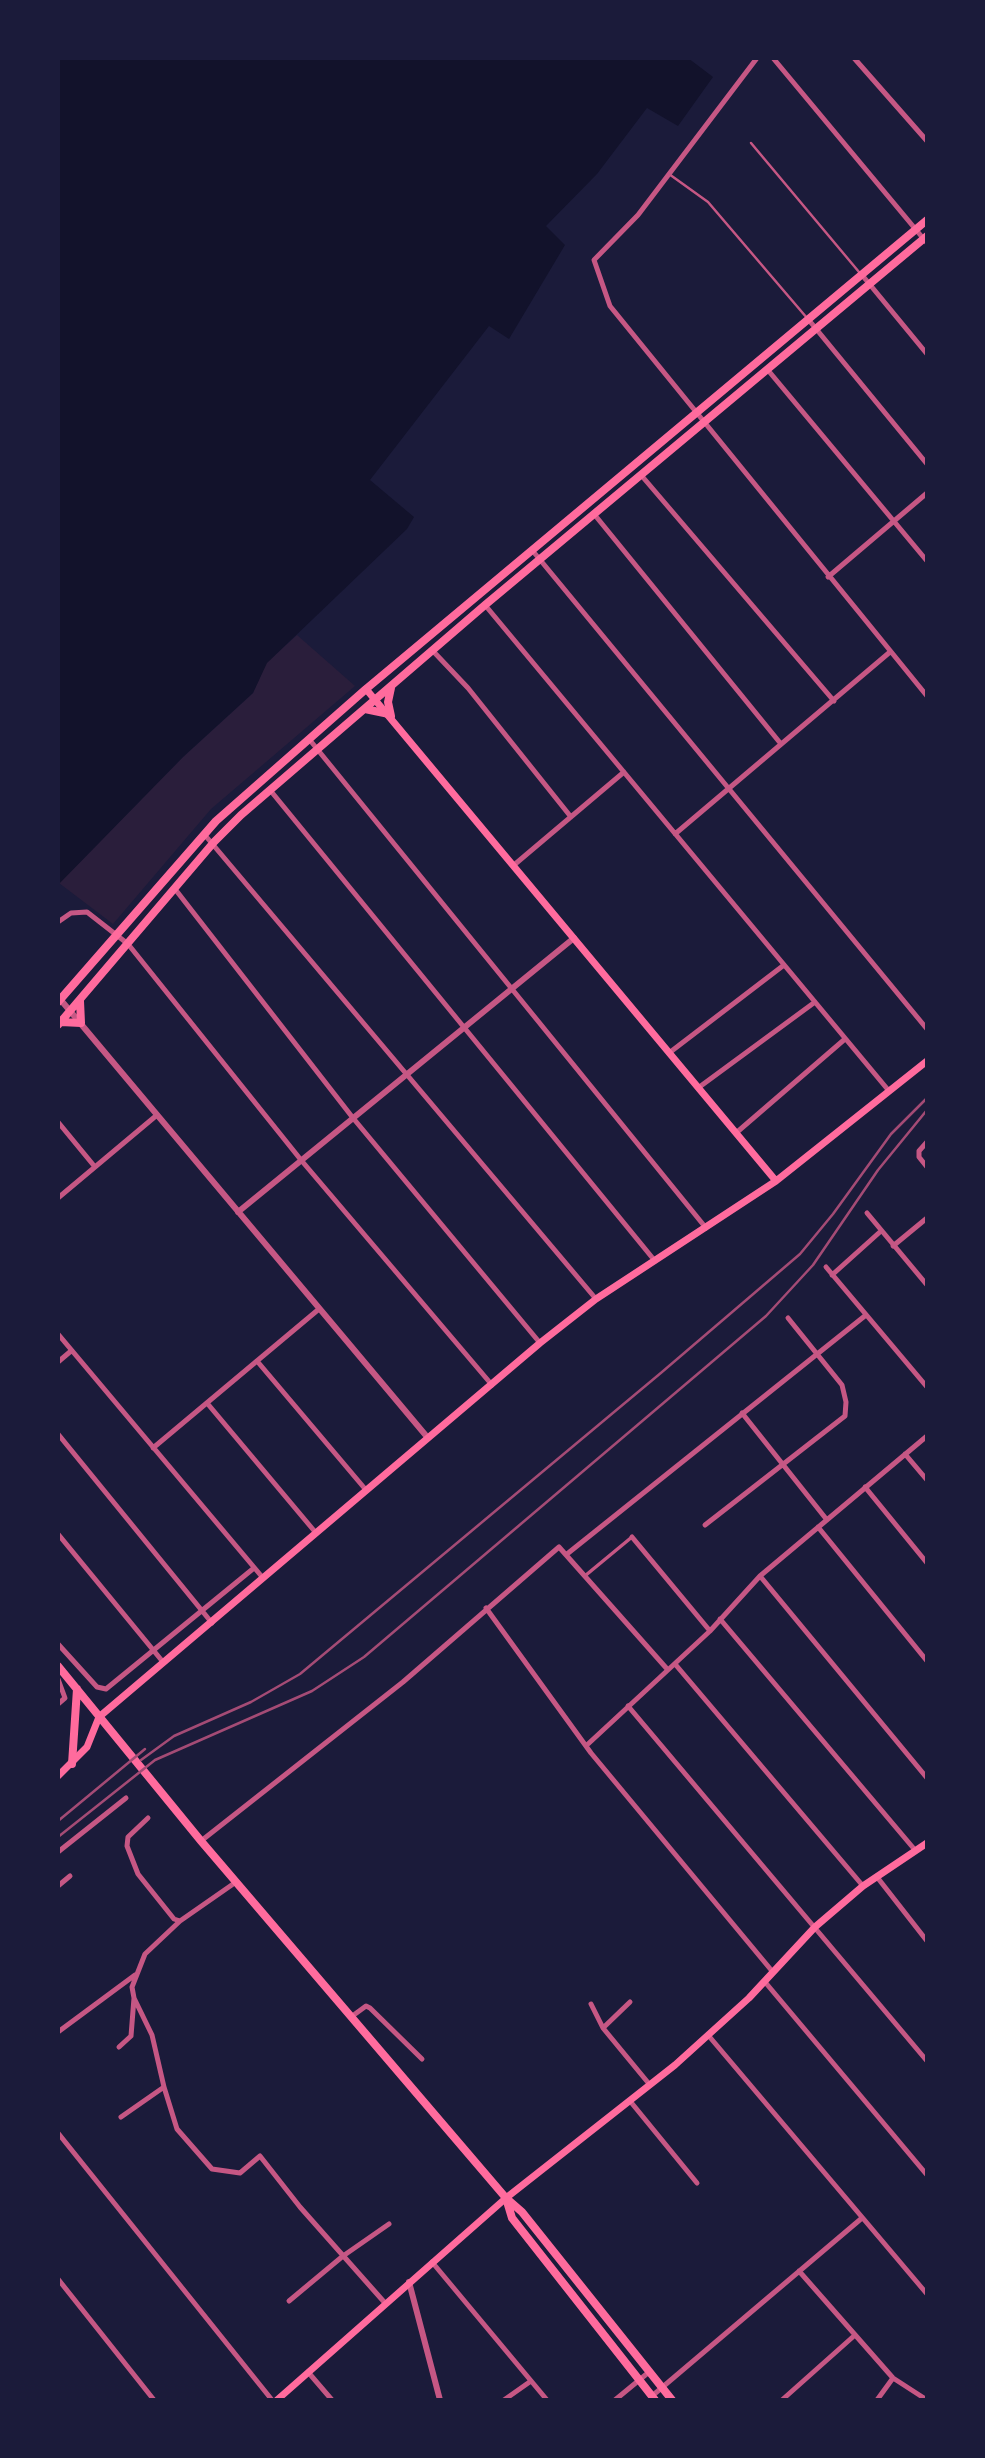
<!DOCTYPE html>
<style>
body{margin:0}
#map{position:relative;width:985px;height:2458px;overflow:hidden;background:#1b1b3a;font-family:"Varela Round",sans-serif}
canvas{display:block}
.frame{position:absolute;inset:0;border:60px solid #1b1b3a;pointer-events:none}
</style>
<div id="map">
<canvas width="985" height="2458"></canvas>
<div class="frame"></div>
</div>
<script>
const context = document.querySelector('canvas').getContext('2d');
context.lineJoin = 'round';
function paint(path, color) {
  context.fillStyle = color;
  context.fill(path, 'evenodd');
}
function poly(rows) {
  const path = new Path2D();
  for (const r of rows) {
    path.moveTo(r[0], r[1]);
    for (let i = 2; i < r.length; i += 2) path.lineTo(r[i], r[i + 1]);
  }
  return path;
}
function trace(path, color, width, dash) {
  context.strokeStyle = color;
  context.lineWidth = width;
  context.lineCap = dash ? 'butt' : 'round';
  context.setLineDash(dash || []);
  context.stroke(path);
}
paint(poly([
 [297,635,355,686,211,809,113,924,59,883,183,757,253,693,266,663]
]), '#2a1e3b');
paint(poly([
 [58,58,688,58,713,77,678,126,647,108,597,174,546,226,565,245,509,339,489,326,370,480,414,517,407,529,267,663,253,693,183,757,58,885]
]), '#12122b');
trace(poly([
 [751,143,859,272],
 [669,174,708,202,807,318]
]), '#c65784', 2.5);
trace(poly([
 [586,1575,632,1537]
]), '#c65784', 3.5);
trace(poly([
 [757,58,638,215,594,260,610,306,927,696],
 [773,58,927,243],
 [854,58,927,141],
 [862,275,927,354],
 [808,319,927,464],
 [767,369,927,561],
 [641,475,834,701],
 [594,514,781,744],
 [532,550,927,1029],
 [828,577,927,493],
 [485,605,889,1091],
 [432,650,468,688,571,817],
 [309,739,706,1228],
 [270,790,655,1261],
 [204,834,596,1299],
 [675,834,890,652],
 [514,865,624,772],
 [175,889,353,1118,540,1343],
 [58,922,71,913,87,912,128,944,301,1160,492,1385],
 [669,1053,784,965],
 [698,1088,815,1002],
 [58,1122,95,1167],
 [736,1133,845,1039],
 [927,1142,919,1151,919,1157,927,1167],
 [58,1198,157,1115],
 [867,1213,927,1285],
 [893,1246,927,1218],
 [826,1267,927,1387],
 [832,1275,881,1231],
 [58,1334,263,1578],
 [257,1361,366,1490],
 [58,1362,71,1351],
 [207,1403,316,1533],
 [742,1413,827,1520],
 [58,1434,212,1623],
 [153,1448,319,1309],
 [905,1454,927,1480],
 [865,1487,927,1563],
 [705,1525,845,1416,846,1402,842,1385,788,1318],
 [818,1527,927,1661],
 [58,1534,163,1662],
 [632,1537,710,1631],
 [567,1554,866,1315],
 [760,1576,927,1778],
 [486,1608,591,1753,772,1971],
 [720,1619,915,1850],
 [58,1644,97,1687,106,1689,254,1568],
 [675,1664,863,1886],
 [58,1679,65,1698,58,1704],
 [628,1706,927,2061],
 [588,1744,710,1631,760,1576,927,1436],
 [201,1841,403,1682,559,1547,668,1670],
 [58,1852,126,1798],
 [877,1877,927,1941],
 [58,1886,70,1876],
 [180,1921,236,1882],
 [765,1982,927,2175],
 [591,2004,603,2028,650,2085],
 [351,2017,366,2006,370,2008,422,2059],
 [603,2028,630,2002],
 [58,2032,135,1975],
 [708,2035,927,2294],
 [119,2047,131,2036,134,1998],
 [164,2087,177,2129,212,2169,240,2173,260,2156,300,2207,385,2303],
 [630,2101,697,2183],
 [121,2117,164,2087,152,2035,134,1998,132,1987,145,1954,180,1921,174,1919,138,1874,127,1846,128,1837,148,1818],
 [58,2133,272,2400],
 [432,2262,547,2400],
 [799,2271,893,2378,927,2400],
 [58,2279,154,2400],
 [289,2301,343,2256,389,2224],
 [308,2372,332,2400],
 [652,2396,862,2218],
 [504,2400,531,2381],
 [615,2400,649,2372],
 [782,2400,855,2335],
 [877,2400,893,2378]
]), '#c65784', 5);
trace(poly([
 [60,999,428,1438],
 [238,1212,574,938],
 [409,2282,440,2400]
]), '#c65784', 6);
trace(poly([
 [366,689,776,1181],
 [58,1776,87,1747,99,1717,540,1343,596,1299,776,1181,927,1061],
 [277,2400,506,2198,675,2065,749,1998,815,1927,863,1886,927,1843]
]), '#ff6b9d', 7);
trace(poly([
 [365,709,389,714],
 [391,716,388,702,391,688],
 [58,1002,216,821,366,689,927,220],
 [61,1022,81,1023,80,1001],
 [58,1025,214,842,241,815,485,605,927,236],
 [58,1666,201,1841,506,2198,522,2212,672,2400],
 [72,1764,77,1689],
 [506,2198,512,2218,655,2400]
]), '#ff6b9d', 8);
trace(poly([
 [141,1760,174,1736,251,1702,300,1674,662,1372,800,1254,833,1214,891,1134,927,1098],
 [58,1821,145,1749],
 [58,1837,155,1760,312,1691,364,1657,766,1316,813,1265,878,1170,927,1110]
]), '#a44b75', 2.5);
</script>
